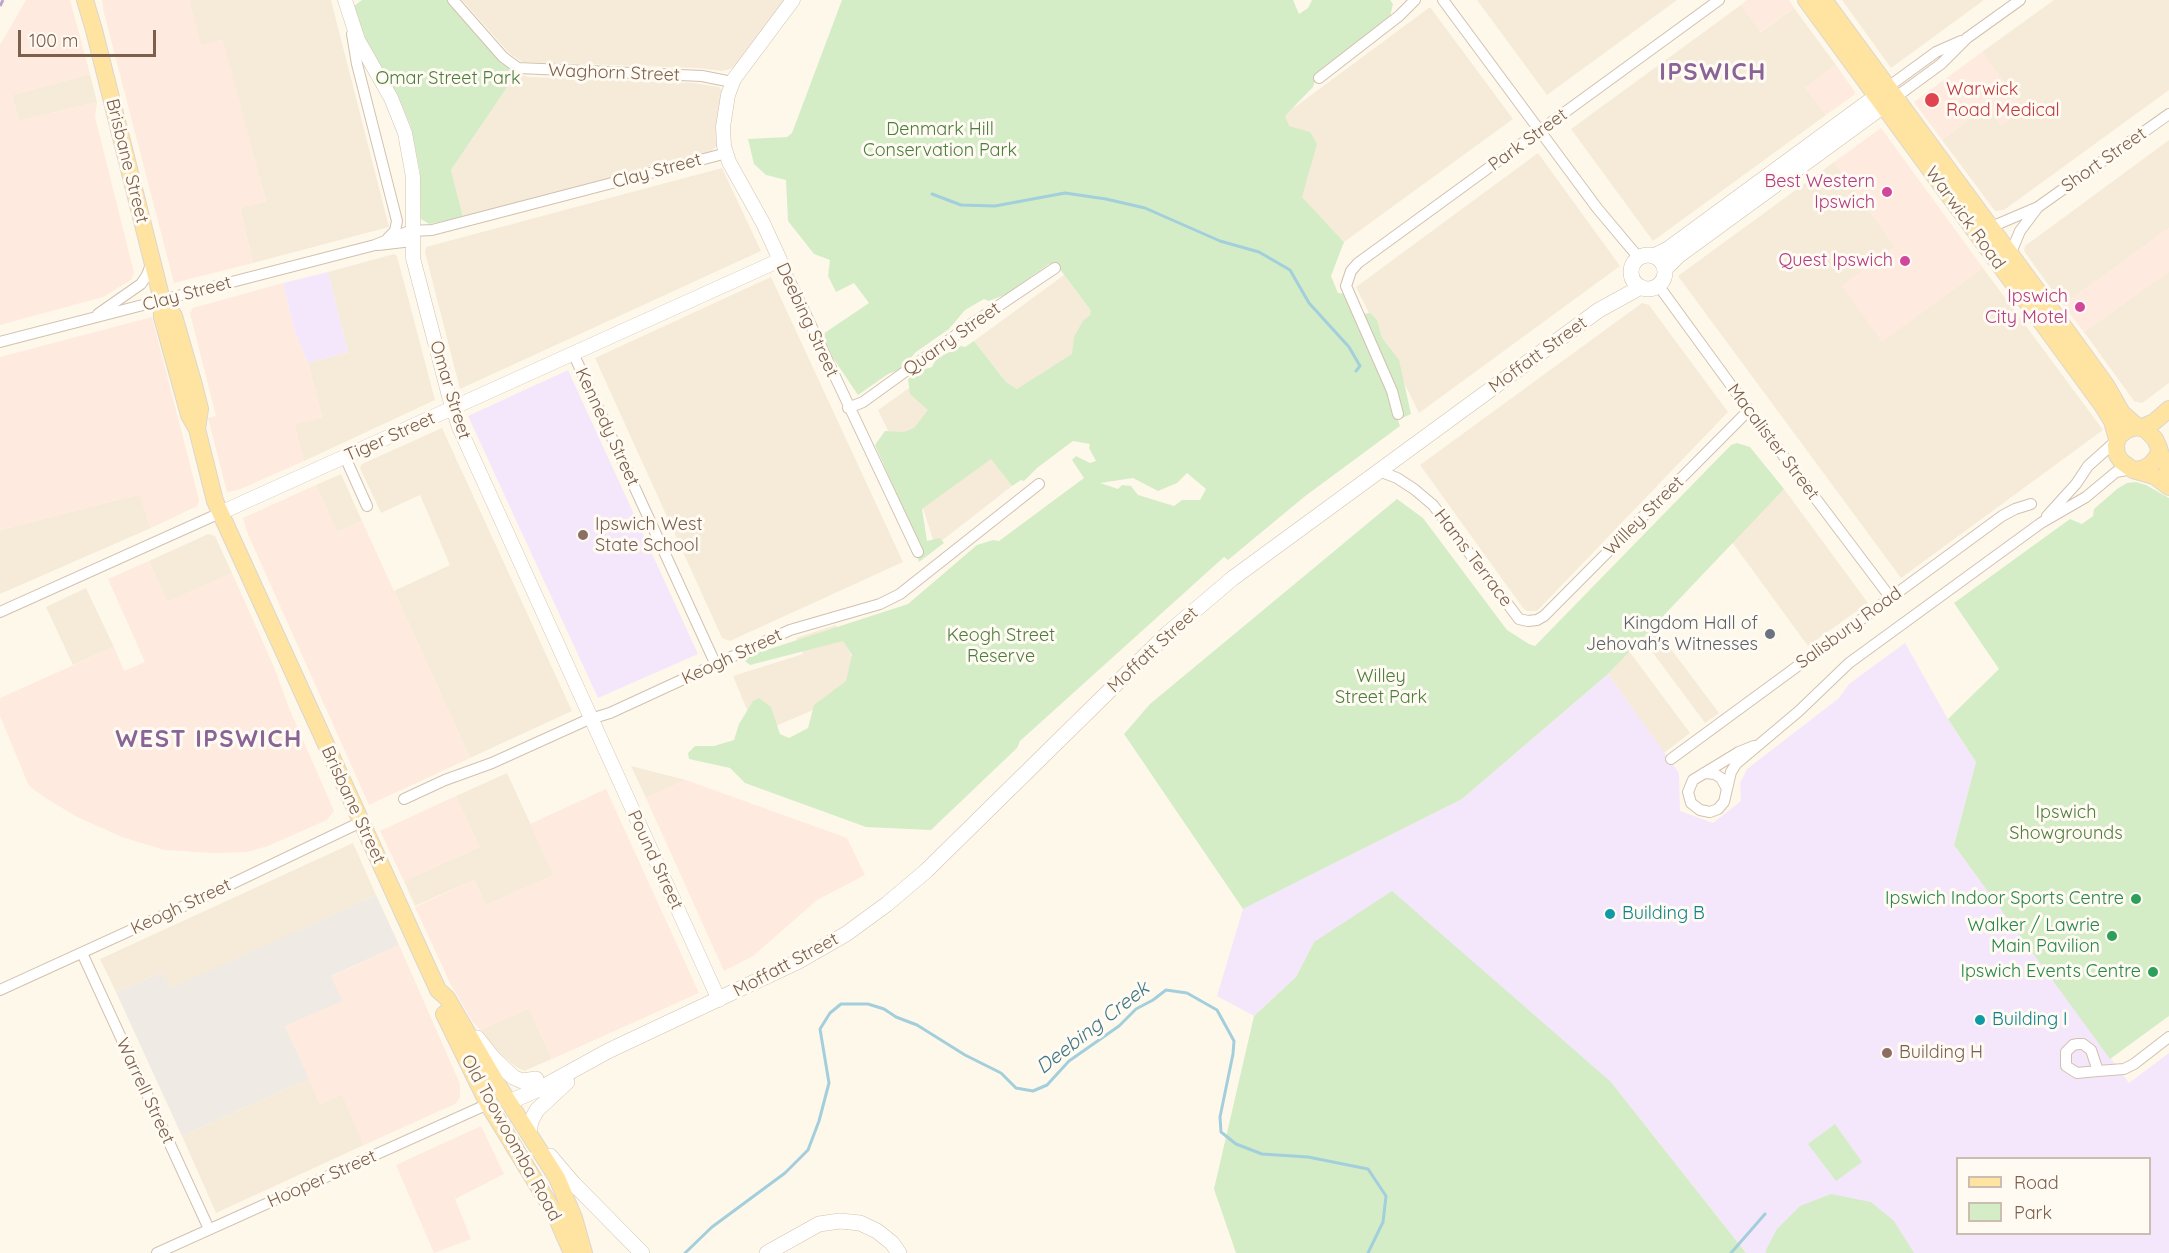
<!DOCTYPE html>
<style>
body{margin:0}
#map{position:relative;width:2169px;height:1253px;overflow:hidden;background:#fef8eb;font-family:Quicksand,sans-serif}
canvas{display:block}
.legend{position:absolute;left:1956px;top:1157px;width:195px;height:78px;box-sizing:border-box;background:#fffbf3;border:2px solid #cbbdb0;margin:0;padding:8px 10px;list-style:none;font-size:18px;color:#7c604b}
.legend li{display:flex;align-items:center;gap:12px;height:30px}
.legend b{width:30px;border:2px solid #cbbdb0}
.scale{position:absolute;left:18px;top:30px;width:138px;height:27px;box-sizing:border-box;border:3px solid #7c604b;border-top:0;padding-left:8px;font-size:18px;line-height:21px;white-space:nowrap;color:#7c604b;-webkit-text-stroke:4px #fffbf3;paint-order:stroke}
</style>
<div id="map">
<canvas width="2169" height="1253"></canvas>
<ul class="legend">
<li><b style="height:8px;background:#ffe3a1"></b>Road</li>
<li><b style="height:16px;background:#d4edc7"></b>Park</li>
</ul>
<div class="scale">100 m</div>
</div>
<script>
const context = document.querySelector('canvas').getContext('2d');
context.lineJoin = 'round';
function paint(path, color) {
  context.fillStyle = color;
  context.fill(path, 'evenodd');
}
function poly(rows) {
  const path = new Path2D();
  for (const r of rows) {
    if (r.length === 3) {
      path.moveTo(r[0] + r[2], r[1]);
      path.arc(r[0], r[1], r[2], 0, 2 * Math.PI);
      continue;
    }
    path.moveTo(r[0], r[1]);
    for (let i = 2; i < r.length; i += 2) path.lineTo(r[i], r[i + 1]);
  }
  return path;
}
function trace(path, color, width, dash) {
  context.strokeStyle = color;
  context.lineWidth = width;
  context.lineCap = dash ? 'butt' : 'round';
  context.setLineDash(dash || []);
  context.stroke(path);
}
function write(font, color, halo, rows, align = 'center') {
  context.font = font + ' Quicksand,sans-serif';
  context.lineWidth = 6;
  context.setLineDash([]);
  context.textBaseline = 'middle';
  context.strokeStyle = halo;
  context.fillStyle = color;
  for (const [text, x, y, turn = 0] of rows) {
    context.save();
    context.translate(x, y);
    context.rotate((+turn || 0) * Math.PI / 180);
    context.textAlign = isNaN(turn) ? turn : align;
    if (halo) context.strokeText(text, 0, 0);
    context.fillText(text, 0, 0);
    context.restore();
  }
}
paint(poly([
 [189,0,331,0,389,227,253,263,240,208,266,201,222,40,201,46],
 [462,0,786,0,738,64,730,69,722,71,698,68,522,62,509,53],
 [1477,0,1677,0,1547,95],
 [1842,0,1984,0,1891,68],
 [2054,0,2169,0,2169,90,2004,210,1995,211,1942,140,1987,106,2023,109,1982,52],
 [1741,5,1761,32,1794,8,1836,65,1805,88,1826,115,1653,241,1571,129],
 [1430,7,1513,119,1344,242,1249,141],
 [510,70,528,77,694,83,719,87,723,91,717,146,710,152,675,162,463,217,451,170,510,83],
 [90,74,97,102,19,121,12,95],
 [2169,140,2169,228,2063,305,2024,251,2025,246],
 [1538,153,1620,266,1419,413,1356,287],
 [1834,162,1895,246,1882,341,1983,268,2103,430,1901,578,1678,276],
 [722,168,761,251,460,389,425,252,426,247],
 [394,254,397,256,435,400,304,461,294,424,322,417,308,363,348,352,328,272],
 [2169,271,2169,383,2142,403,2134,401,2084,332],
 [1064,275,1106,331,1036,379,1017,389,1006,382,974,341],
 [771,277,903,562,730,641,722,638,595,358],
 [1642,303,1649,305,1728,412,1537,611,1527,611,1523,608,1420,465],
 [929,374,950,402,894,443,878,410],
 [442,428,572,711,470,758,394,591,450,565,420,495,381,513,360,468,362,464],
 [991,458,1012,486,935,546,923,508],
 [341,474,362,521,337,532,316,485],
 [1784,489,1868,603,1808,646,1732,542],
 [140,494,151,528,0,594,0,530],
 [208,534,215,536,232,573,167,602,149,561],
 [86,588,114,647,73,665,46,607],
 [836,625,867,687,757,734,733,676,803,654,796,638],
 [1653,625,1719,713,1705,723,1642,638],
 [1629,651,1690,733,1664,753,1608,674],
 [631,766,686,780,646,798],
 [507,773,554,875,486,905,474,880,415,906,404,881,479,847,456,796],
 [353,843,376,895,170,989,162,972,116,992,100,959],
 [529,1008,552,1059,524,1071,516,1067,498,1052,480,1030],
 [309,1079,320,1104,342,1094,364,1145,216,1213,182,1136]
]), '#f6ebd9');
paint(poly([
 [26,0,70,0,90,74,12,95,19,121,97,102,95,117,134,273,131,280,103,297,0,325,0,45],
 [102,0,189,0,201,45,223,40,266,201,240,208,253,263,174,283,104,13],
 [1747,0,1789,0,1794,8,1760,32,1741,5],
 [1982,52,2024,109,2001,126,1987,106,1942,140,1914,102],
 [1836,65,1855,92,1854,95,1826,115,1805,88],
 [1881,128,1983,268,1882,342,1841,286,1895,246,1834,162],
 [2169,228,2169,271,2084,332,2063,305],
 [283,283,294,329,308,363,322,417,295,424,304,461,238,490,227,492,208,418,216,416,190,313,193,308],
 [152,317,199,500,197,506,151,528,140,494,0,530,0,357],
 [316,485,337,532,362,521,470,758,369,805,247,532,243,518],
 [149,561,167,601,232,573,274,667,289,708,334,811,327,820,268,846,247,852,214,853,164,850,122,837,77,817,44,797,29,786,0,716,0,698,114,647,124,671,145,662,108,579],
 [686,780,847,838,865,875,817,900,753,956,724,971,646,798],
 [606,789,699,993,552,1059,529,1008,480,1030,472,1021,450,983,415,907,474,880,486,905,553,875,530,824],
 [456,796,479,847,404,881,380,831],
 [399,945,460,1084,460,1098,455,1104,364,1145,342,1095,320,1104,285,1026,341,1001,330,977],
 [481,1126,504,1174,455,1199,471,1239,434,1253,396,1165]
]), '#feeade');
paint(poly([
 [376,895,399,945,331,976,342,1001,285,1026,309,1079,182,1136,116,992,162,972,171,988]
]), '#efeae3');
paint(poly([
 [328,272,348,352,308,363,294,329,283,283],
 [568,370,698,654,598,698,468,416],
 [1905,643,1948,719,1976,762,1954,845,2129,1083,2169,1053,2169,1253,1746,1253,1611,1082,1314,942,1296,977,1254,1016,1217,996,1243,909,1462,799,1608,674,1679,773,1680,811,1713,823,1741,801,1740,783,1747,769,1839,698,1849,684],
 [1958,1158,2150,1158,2150,1234,1958,1234]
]), '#f5e7fb');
paint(poly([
 [362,0,448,0,510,70,510,83,451,170,463,217,429,224,421,219,420,172,411,127,398,96,366,40,359,23,354,6],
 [842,0,1293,0,1299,14,1308,8,1312,0,1390,0,1393,4,1389,21,1317,75,1313,87,1285,116,1289,126,1310,132,1317,144,1302,197,1344,242,1331,276,1338,293,1347,294,1363,314,1370,313,1377,320,1382,338,1399,360,1411,414,1398,420,1400,426,1304,497,1228,560,1224,557,1020,741,1017,748,931,830,866,827,745,783,730,768,689,759,688,753,695,746,714,746,734,740,739,724,753,701,759,698,771,707,780,734,789,738,808,728,814,705,846,681,852,655,843,641,750,665,745,661,751,655,908,604,977,545,993,540,999,541,1084,478,1072,460,1076,456,1090,463,1096,461,1089,448,1090,444,1073,441,1037,468,1024,481,1021,480,1012,486,991,459,922,509,927,541,940,538,944,543,919,562,917,556,921,549,875,445,885,431,904,432,914,428,928,410,910,394,908,379,918,371,932,367,936,359,961,346,965,347,974,341,1006,382,1017,389,1072,354,1074,337,1083,321,1090,315,1091,311,1056,264,1049,264,1007,294,989,301,984,299,965,310,949,329,916,352,901,369,888,374,858,395,827,349,823,334,869,303,854,283,836,292,828,276,830,260,814,254,788,221,786,180,766,175,754,164,748,139,787,137,792,133],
 [1187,473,1206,489,1200,500,1182,500,1174,506,1138,495,1131,486,1122,485,1118,489,1100,483,1133,478,1158,491,1177,483],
 [1737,443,1750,447,1784,489,1608,674,1462,799,1243,909,1124,734,1150,704,1397,499,1423,518,1507,630,1529,644,1535,646,1731,445],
 [2136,482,2146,485,2169,498,2169,1016,2110,1059,1954,845,1976,762,1948,719,1999,669,1954,603,2070,519,2082,524,2093,516,2094,509,2117,489,2127,483],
 [1392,891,1611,1082,1746,1253,1236,1253,1214,1189,1254,1016,1296,977,1314,942],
 [1835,1124,1862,1162,1836,1181,1808,1144],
 [1831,1194,1871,1202,1894,1221,1914,1253,1766,1253,1766,1250,1777,1229,1800,1206]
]), '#d4edc7');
trace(poly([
 [932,194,961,205,995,206,1065,193,1106,199,1145,208,1220,241,1259,252,1290,270,1309,303,1349,347,1360,366,1356,371],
 [685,1253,712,1227,785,1173,808,1150,819,1121,829,1083,820,1029,830,1013,841,1004,868,1004,884,1009,896,1017,917,1025,965,1055,1001,1073,1016,1088,1033,1091,1047,1085,1069,1061,1119,1026,1136,1009,1153,1000,1166,990,1187,993,1217,1010,1234,1041,1233,1054,1220,1117,1221,1132,1236,1144,1262,1154,1308,1157,1368,1169,1386,1196,1383,1222,1368,1253],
 [1731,1253,1765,1214]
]), '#a3cfdc', 3);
const minor = poly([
 [453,0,503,57,518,68,702,76,732,82],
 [1443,0,1597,208,1639,258],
 [352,34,357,64,397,221,395,231,388,238],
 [1319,78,1399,16,1415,0],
 [1888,87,1936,52,1961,41],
 [1896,97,1941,64,1967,38,2020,0],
 [1991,227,2038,207,2169,114],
 [412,231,432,230,727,153],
 [378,245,412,241],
 [2010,255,2020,231,2038,207],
 [780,260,918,552],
 [1658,285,1749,410,1890,597],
 [98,314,141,284,147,275,152,262],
 [0,342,375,245,412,230],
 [573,353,716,665],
 [848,408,863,402,967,327,1055,268],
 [1398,414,1392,391,1346,286,1351,271,1358,263,1719,0],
 [345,457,367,506],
 [1379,471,1397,478,1414,489,1433,505,1519,619,1528,621,1537,620,1544,616,1749,410],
 [2047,516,2076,484,2088,466,2117,440],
 [0,612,220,513],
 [1671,759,2002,516,2015,509,2031,504],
 [1704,773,1715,774,1721,778,1727,789,1724,802,1718,809,1710,812,1700,810,1691,803,1688,792,1693,780,1739,752,1754,746],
 [1727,789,1731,772,1736,764,1799,711,1849,663,2041,523,2086,497,2116,472,2131,469],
 [404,799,445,780,492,763,587,720,610,713,790,630,880,604,900,594,1039,484],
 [82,953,209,1229],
 [0,990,221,889,361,822],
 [2078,1044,2083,1044,2091,1050,2098,1071,2077,1073,2066,1066,2066,1052,2073,1045,2078,1044],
 [2098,1071,2124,1069,2134,1064,2169,1037],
 [157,1253,488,1104]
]);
const tertiary = poly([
 [345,0,358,40,391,98,405,133,413,177,413,258,449,396,459,427,719,1000],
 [220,513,780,260,763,223,729,162,724,146,723,127,728,95,734,79,793,0]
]);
const secondary = poly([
 [1648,272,17],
 [1654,256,1668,249,1886,89],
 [1665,269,1678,256,1893,99],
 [477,1038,493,1058,513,1077,522,1081,536,1079],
 [509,1102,539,1089,608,1051,797,962,846,934,887,904,926,871,1167,634,1233,578,1599,310,1641,287],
 [529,1133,531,1121,537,1110,567,1082],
 [550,1156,573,1183,642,1253],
 [767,1253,819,1224,840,1221,860,1223,877,1231,892,1243,899,1253]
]);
const primary = poly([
 [85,0,94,30,162,300,162,317,189,415,197,429,215,501,438,990,447,998,496,1082,557,1178,574,1218,584,1253],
 [1806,0,2102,405,2112,421,2117,439],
 [1824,0,2075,342,2106,385,2122,413,2138,427],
 [162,300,174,316,194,385,200,409,197,429],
 [2140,428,2154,422,2169,409],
 [2159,450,2157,457,2150,465,2142,469,2133,470,2121,461,2117,455,2116,446,2118,437,2127,430,2136,427,2145,429,2155,439,2159,448,2162,458,2169,469],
 [2133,470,2154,476,2169,487],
 [444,1014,488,1104,554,1212,572,1253]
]);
trace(minor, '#d2c1af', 12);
trace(tertiary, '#d2c1af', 15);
trace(secondary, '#d5c2ac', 16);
trace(primary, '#ddd6d0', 18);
trace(minor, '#fff', 10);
trace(tertiary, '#fff', 14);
trace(secondary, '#fff', 15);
trace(primary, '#ffe3a1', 16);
trace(poly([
 [0,6,3,0]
]), '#bca6ca', 3, [9, 6]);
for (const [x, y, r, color] of [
 [1932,100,8,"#e0444e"],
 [1887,192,6,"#d1479c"],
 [1905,261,6,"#d1479c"],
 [2080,307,6,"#d1479c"],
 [583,535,6,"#8d6e63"],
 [1770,634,6,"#6b7280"],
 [2136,899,6,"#2e9e5b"],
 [1610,914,6,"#0f9aa8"],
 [2112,936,6,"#2e9e5b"],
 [2153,972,6,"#2e9e5b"],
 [1980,1020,6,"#0f9aa8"],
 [1887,1053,6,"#8d6e63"]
]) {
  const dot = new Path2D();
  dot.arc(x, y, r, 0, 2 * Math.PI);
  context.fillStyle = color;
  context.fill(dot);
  trace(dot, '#fffbf3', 2);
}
write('18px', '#7c604b', '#fffbf3', [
 ["Waghorn Street",614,73,2],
 ["Park Street",1528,140,-36],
 ["Short Street",2104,160,-35],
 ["Brisbane Street",127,161,76],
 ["Clay Street",657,171,-15],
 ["Warwick Road",1965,218,54],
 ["Clay Street",187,294,-15],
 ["Deebing Street",807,320,65],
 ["Quarry Street",952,339,-35],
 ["Moffatt Street",1538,355,-36],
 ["Omar Street",450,390,73],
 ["Kennedy Street",607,427,65],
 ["Tiger Street",390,437,-24],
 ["Macalister Street",1773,442,53],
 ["Willey Street",1644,516,-45],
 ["Hams Terrace",1473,558,53],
 ["Salisbury Road",1849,628,-36],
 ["Moffatt Street",1153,650,-43],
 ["Keogh Street",732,657,-25],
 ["Brisbane Street",353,805,65],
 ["Pound Street",655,860,65],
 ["Keogh Street",181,907,-25],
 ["Moffatt Street",786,965,-28],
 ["Warrell Street",145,1091,65],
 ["Old Toowoomba Road",511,1138,61],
 ["Hooper Street",322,1179,-24]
]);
write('18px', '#4c7c3f', '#fffbf3', [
 ["Omar Street Park",448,79],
 ["Denmark Hill",940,130],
 ["Conservation Park",940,151],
 ["Keogh Street",1001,636],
 ["Reserve",1001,657],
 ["Willey",1381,677],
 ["Street Park",1381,698],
 ["Ipswich",2066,813],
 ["Showgrounds",2066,834]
]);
write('18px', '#be3a42', '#fffbf3', [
 ["Warwick",1946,90],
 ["Road Medical",1946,111]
], 'left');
write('18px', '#b23c85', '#fffbf3', [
 ["Best Western",1875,182],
 ["Ipswich",1875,203],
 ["Quest Ipswich",1893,261],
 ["Ipswich",2068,297],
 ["City Motel",2068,318]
], 'right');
write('18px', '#785e54', '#fffbf3', [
 ["Ipswich West",595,525],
 ["State School",595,546],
 ["Building H",1899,1053]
], 'left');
write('18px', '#5b616d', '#fffbf3', [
 ["Kingdom Hall of",1758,624],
 ["Jehovah's Witnesses",1758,645]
], 'right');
write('18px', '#27864d', '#fffbf3', [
 ["Ipswich Indoor Sports Centre",2124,899],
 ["Walker / Lawrie",2100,926],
 ["Main Pavilion",2100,947],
 ["Ipswich Events Centre",2141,972]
], 'right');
write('18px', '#0d838f', '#fffbf3', [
 ["Building B",1622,914],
 ["Building I",1992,1020]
], 'left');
write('italic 20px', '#3f7788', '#fffbf3', [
 ["Deebing Creek",1093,1028,-38]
]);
context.letterSpacing = '1.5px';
write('bold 24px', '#8a6497', '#fffbf3', [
 ["IPSWICH",1713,73],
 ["WEST IPSWICH",209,740]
]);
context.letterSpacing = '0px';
</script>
